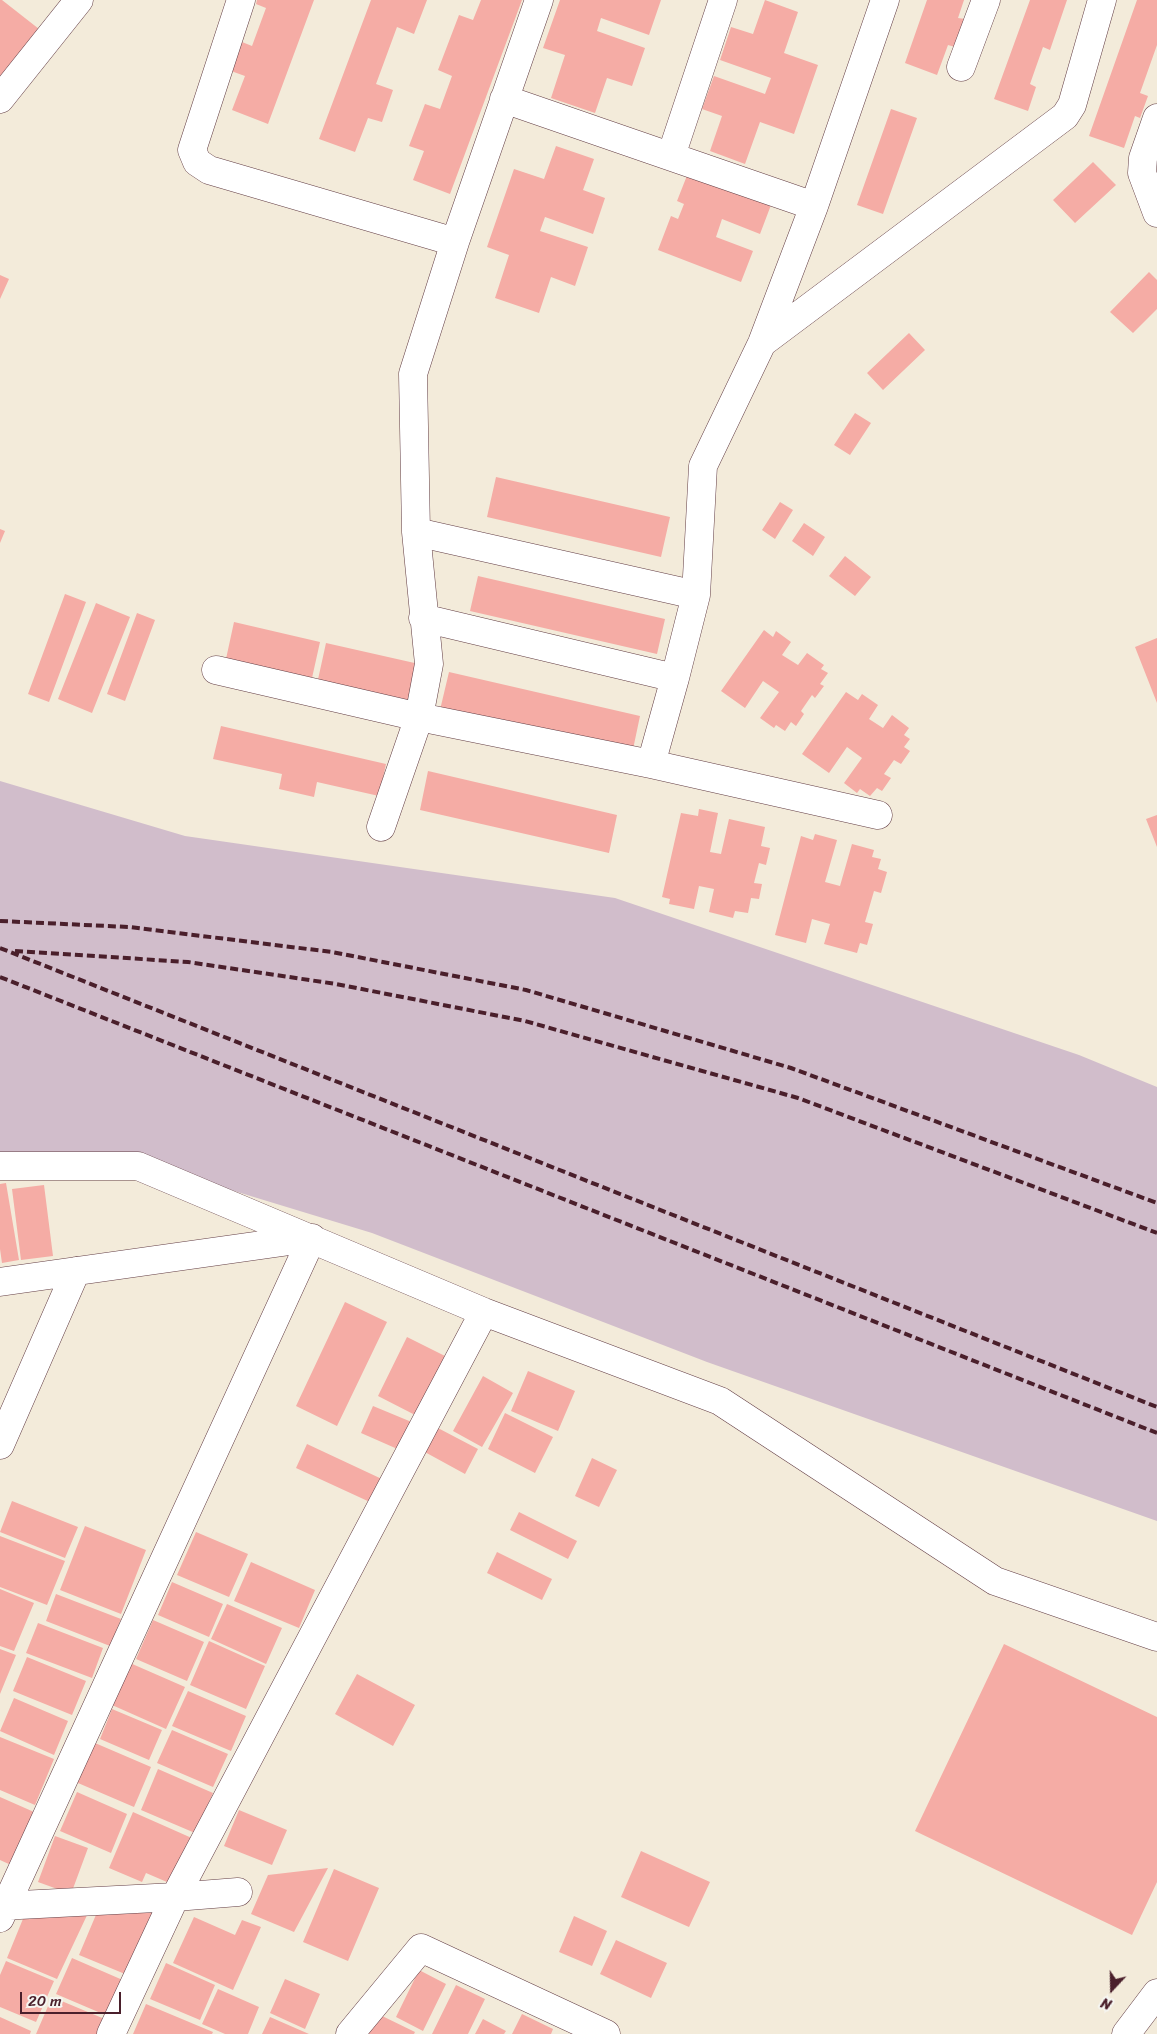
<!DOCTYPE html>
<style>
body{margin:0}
#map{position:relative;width:1157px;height:2034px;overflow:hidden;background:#f3ebda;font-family:Sriracha,sans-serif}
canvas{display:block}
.north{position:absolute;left:1087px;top:1964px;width:50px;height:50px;-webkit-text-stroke:4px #f6f6f2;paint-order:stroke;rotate:201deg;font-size:14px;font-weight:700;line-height:20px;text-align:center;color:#4a1f2b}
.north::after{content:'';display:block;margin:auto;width:18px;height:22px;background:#4a1f2b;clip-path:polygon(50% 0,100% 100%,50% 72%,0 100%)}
.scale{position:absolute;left:20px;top:1992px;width:101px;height:22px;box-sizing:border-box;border:2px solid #4a1f2b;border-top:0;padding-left:6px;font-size:15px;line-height:18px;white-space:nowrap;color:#4a1f2b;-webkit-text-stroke:4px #f6f6f2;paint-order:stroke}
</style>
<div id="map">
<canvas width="1157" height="2034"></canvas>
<div class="north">N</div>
<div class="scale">20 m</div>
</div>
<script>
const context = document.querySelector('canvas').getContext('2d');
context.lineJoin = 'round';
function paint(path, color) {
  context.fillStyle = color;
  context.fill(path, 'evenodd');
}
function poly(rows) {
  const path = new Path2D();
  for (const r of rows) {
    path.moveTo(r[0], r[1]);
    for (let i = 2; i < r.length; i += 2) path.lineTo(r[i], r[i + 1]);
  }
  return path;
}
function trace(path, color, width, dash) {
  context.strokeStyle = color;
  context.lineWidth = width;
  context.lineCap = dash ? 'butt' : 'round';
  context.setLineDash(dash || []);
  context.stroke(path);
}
paint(poly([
 [0,781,185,836,615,898,1079,1055,1157,1087,1157,1521,707,1362,372,1233,139,1162,0,1157]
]), '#d1bdcb');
paint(poly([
 [0,0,2,0,39,29,0,78],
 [257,0,314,0,268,124,232,110,245,76,231,71,242,42,252,46,266,8,256,4],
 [371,0,427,0,414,34,397,27,376,84,393,90,382,122,368,118,355,152,319,139],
 [481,0,522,0,450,194,413,180,424,151,409,146,425,104,440,109,452,76,438,70,459,15,473,20],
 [560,0,661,0,649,35,601,18,597,31,645,48,632,86,607,78,595,113,551,98,565,55,543,48],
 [765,0,798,12,784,53,818,65,794,134,760,122,745,164,710,151,722,116,702,109,714,76,765,94,771,78,720,60,731,27,753,34],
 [927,0,964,0,958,18,965,19,955,47,948,45,937,75,905,63],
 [1030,0,1067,0,1050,50,1043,47,1030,84,1036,87,1028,111,994,99],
 [1137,0,1157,0,1157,45,1140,93,1148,96,1140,118,1135,116,1124,148,1089,136],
 [891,109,917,118,883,214,857,205],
 [556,146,594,159,583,190,605,198,593,234,545,217,540,231,588,247,575,286,551,277,539,313,495,298,509,255,487,247,514,169,544,179],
 [1093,162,1116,185,1075,223,1053,200],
 [688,173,771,205,760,234,722,219,716,237,753,251,741,282,658,250,671,216,678,219,684,204,677,201],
 [1149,272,1157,280,1157,309,1133,333,1110,312],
 [0,275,9,279,0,299],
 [909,333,925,350,883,390,867,373],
 [855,413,871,423,850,455,834,445],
 [496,477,670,517,661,557,487,517],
 [780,502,793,510,775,539,762,530],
 [804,523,825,537,813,556,792,541],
 [0,529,5,531,0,543],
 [845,556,871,577,855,596,829,576],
 [478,576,665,619,657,654,470,611],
 [65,594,86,602,49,702,28,694],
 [96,603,130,617,92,713,58,699],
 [137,613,155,620,125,701,107,694],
 [234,622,320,642,312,678,226,659],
 [764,630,773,637,776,631,791,642,782,655,798,665,807,653,824,665,821,669,828,673,820,684,824,686,815,698,812,695,801,711,804,714,796,726,791,722,785,731,776,725,774,728,760,718,779,692,763,681,745,708,721,691],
 [1157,638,1157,703,1135,647],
 [326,643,419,664,410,704,317,684],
 [449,672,640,716,632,754,440,710],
 [846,692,858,700,862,694,878,705,869,719,883,728,892,715,909,728,904,735,910,739,904,747,910,751,901,764,894,760,884,774,891,778,882,791,877,788,870,796,860,789,857,793,844,783,862,758,847,747,829,773,802,754],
 [221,726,386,764,379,796,317,782,314,797,279,789,282,774,213,759],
 [428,771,617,815,609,853,420,810],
 [699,809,718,813,710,852,721,854,729,819,765,827,761,846,770,848,766,865,759,863,754,883,762,884,759,899,751,898,748,913,735,911,733,918,709,912,714,889,699,886,694,909,669,904,670,899,662,897,681,813,698,816],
 [1157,815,1157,847,1146,819],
 [815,834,837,840,825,882,840,886,852,844,874,850,872,857,881,859,878,869,887,872,881,893,874,891,865,922,873,924,867,945,860,943,857,953,824,944,830,924,812,919,806,943,775,935,801,836,813,840],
 [6,1183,19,1260,2,1263,0,1249,0,1184],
 [44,1185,53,1256,21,1260,12,1189],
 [345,1302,387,1322,337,1426,296,1406],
 [407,1337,449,1358,419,1417,378,1396],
 [528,1371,575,1391,558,1431,511,1411],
 [483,1376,513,1393,482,1447,453,1431],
 [373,1406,414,1423,402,1451,361,1433],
 [505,1413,553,1437,535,1473,488,1449],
 [436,1427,478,1449,465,1474,423,1451],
 [307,1444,384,1480,372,1503,296,1468],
 [592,1458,617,1470,599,1507,575,1496],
 [12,1501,78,1527,65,1558,0,1532],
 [519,1512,577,1541,568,1559,510,1530],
 [85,1526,146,1550,121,1614,60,1590],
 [196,1532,248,1554,229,1597,177,1575],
 [0,1536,65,1561,47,1605,0,1587],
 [497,1552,552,1579,542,1600,487,1573],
 [251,1562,315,1590,299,1628,234,1601],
 [172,1582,223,1604,209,1637,158,1615],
 [0,1589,34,1603,14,1651,0,1646],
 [56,1594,121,1619,110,1646,46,1621],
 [227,1604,282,1628,266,1664,211,1639],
 [153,1620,204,1642,187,1681,136,1659],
 [38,1623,103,1648,92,1678,26,1653],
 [209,1641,265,1666,246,1709,190,1685],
 [1004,1644,1157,1717,1157,1882,1132,1935,915,1831],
 [0,1649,16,1655,0,1694],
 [27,1657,86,1681,72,1715,13,1691],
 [130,1663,185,1687,166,1729,112,1705],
 [357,1674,415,1705,393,1746,335,1714],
 [188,1691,246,1716,231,1751,172,1726],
 [14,1698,68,1721,54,1755,0,1731],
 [112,1709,162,1730,149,1760,100,1739],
 [172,1730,228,1754,213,1787,157,1763],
 [0,1737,54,1759,35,1805,0,1790],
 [88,1740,151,1767,134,1807,71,1780],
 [158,1769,213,1793,195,1833,141,1810],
 [77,1792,127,1814,111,1853,60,1831],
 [0,1797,34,1812,11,1865,0,1860],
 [239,1810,287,1830,272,1865,224,1846],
 [133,1812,194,1839,174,1885,146,1873,142,1882,109,1868],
 [55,1836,88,1848,71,1894,38,1882],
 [641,1851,710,1882,689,1927,621,1897],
 [328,1868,294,1932,251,1914,268,1875],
 [334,1869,379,1888,348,1961,303,1942],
 [27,1909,89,1911,57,1979,7,1958],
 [98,1910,157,1913,125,1974,79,1955],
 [574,1916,607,1931,592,1966,559,1952],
 [194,1917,235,1935,242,1920,261,1927,233,1990,173,1963],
 [616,1940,667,1963,651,1998,600,1974],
 [72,1958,125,1981,110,2017,56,1994],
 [6,1961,54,1981,36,2022,0,2007,0,1975],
 [166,1963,215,1985,200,2020,150,1999],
 [419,1970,446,1984,423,2031,396,2017],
 [285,1979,320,1994,305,2029,270,2013],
 [456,1985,485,1999,468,2034,432,2034],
 [218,1989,259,2007,248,2034,225,2034,202,2024],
 [52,1997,107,2020,101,2034,36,2034],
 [146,2004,213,2032,212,2034,133,2034],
 [376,2013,415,2032,414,2034,366,2034],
 [522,2014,553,2029,551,2034,512,2034],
 [0,2017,31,2031,30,2034,0,2034],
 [270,2017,309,2034,262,2034],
 [483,2019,506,2031,504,2034,475,2034]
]), '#f5aca5');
const minor = poly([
 [241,0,192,150,197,162,209,170,455,242],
 [961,67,986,0],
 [0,99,79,0],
 [504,99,814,206],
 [1157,118,1143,158,1142,173,1157,213],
 [671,156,723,0],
 [762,343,1065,116,1072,105,1102,0],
 [416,532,696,595],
 [423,618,675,678],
 [216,670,419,717,651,764,878,815],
 [651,764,675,678,696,595,703,466,762,343,814,206,885,0],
 [381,827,419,717,429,664,416,532,413,374,455,242,539,0],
 [0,1166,138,1166,484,1312,720,1401,995,1581,1157,1637],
 [0,1282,311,1238],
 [0,1445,76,1271],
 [0,1906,175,1897,238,1892],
 [0,1918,312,1238],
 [111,2034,175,1897,484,1312],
 [350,2034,421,1948,606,2034],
 [1126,2034,1157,1993]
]);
trace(minor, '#633e45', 29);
trace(minor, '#fff', 28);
trace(poly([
 [0,921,129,927,332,952,526,990,791,1068,1157,1203],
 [0,948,1157,1407],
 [15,951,188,962,336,984,525,1021,798,1098,1157,1233],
 [0,977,1157,1433]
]), '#4a1f2b', 4, [8, 4]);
</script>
